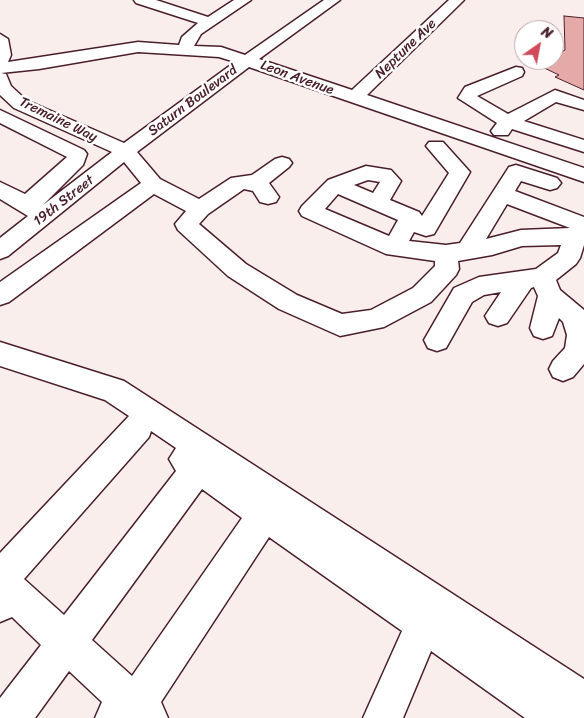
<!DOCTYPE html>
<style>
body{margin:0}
#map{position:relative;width:584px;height:718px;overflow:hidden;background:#faeeed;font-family:Sriracha,sans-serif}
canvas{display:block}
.north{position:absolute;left:514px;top:20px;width:50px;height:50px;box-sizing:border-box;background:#fff;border:1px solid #b7a5aa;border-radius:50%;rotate:33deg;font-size:14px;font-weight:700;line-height:20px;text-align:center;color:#4a1f2b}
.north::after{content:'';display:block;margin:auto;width:18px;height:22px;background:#d1495b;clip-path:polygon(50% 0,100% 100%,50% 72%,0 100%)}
</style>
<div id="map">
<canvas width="584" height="718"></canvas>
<div class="north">N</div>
</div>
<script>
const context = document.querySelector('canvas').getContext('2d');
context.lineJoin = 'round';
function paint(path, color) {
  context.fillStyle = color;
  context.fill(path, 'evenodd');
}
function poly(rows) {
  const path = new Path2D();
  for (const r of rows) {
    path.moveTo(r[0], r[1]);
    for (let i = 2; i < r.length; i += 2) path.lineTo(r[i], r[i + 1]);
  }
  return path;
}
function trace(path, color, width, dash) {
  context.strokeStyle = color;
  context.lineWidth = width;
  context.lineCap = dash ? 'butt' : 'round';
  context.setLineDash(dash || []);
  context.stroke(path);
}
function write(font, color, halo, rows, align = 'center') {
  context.font = font + ' Sriracha,sans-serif';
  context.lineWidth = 5;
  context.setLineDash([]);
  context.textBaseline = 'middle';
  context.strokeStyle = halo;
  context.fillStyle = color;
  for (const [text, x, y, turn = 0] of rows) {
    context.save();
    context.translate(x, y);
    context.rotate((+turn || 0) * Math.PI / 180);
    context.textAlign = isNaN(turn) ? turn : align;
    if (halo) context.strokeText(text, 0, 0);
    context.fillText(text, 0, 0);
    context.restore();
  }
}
const building = poly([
 [564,16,584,18,584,90,555,77,559,75,538,65,547,60,554,60,554,56,565,50,564,16]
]);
paint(building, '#e5aaa7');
trace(building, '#4a1f2b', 1);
const minor = poly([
 [134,0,156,0,208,17,234,0,251,0,201,34,194,46,221,47,245,55,324,0,340,0,259,59,352,90,449,0,464,0,367,95,584,168,584,182,249,67,137,152,160,179,199,199,231,178,252,175,275,159,282,157,289,159,292,163,289,167,269,183,279,197,276,202,268,204,260,202,253,191,244,189,208,214,199,224,246,264,297,295,342,314,371,310,413,288,435,266,435,261,386,254,302,216,299,211,302,206,328,180,366,166,391,170,401,181,390,200,419,212,422,216,449,173,426,146,429,142,443,142,470,172,434,234,426,236,414,232,409,241,446,245,460,243,509,167,516,165,557,178,561,183,557,188,550,190,521,181,515,191,584,217,584,245,580,258,576,264,556,280,560,290,584,310,584,364,573,377,563,381,553,377,549,369,553,361,565,348,567,335,563,322,559,318,552,336,543,339,534,336,530,328,538,296,534,287,531,288,507,323,498,326,489,323,485,316,501,292,484,295,472,302,446,348,437,351,428,348,424,340,454,288,479,277,536,269,558,253,561,245,522,246,492,255,458,261,459,269,456,275,431,302,384,327,340,336,279,309,228,276,178,230,175,224,186,211,154,194,9,302,0,305,0,282,141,183,124,162,8,256,0,259,0,238,28,216,0,199,0,182,25,194,67,157,0,123,0,110,84,150,87,154,83,165,43,205,112,152,14,108,0,95,0,34,8,39,11,55,8,62,138,42,179,45,182,37,198,23,136,3,134,0],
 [138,52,219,57,235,62,124,143,26,100,11,86,6,74,1,73,39,69,138,52],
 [368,180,380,182,373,193,354,185,368,180],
 [338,194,398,220,389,236,325,209,338,194],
 [507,204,570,228,521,230,486,239,507,204],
 [516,67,522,68,524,72,522,76,477,96,508,114,555,90,584,100,584,110,556,102,524,121,584,140,584,152,512,129,508,135,494,135,491,131,497,123,458,98,465,87,516,67],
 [0,342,124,381,584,679,584,718,525,718,431,651,403,718,363,718,402,631,269,537,161,702,168,718,95,718,102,702,69,671,35,718,0,718,0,698,41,645,12,617,0,622,0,553,129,416,105,400,0,366,0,342],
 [151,431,176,448,169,459,176,471,64,615,24,579,149,437,151,431],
 [202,489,242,518,132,676,92,640,202,489]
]);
trace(minor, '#4a1f2b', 3);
paint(minor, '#fff');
write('14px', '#4a1f2b', '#fff', [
 ["Neptune Ave",406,49,-44],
 ["Leon Avenue",297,78,20],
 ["Saturn Boulevard",193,101,-37],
 ["Tremaine Way",58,120,26],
 ["19th Street",64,201,-38]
]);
</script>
